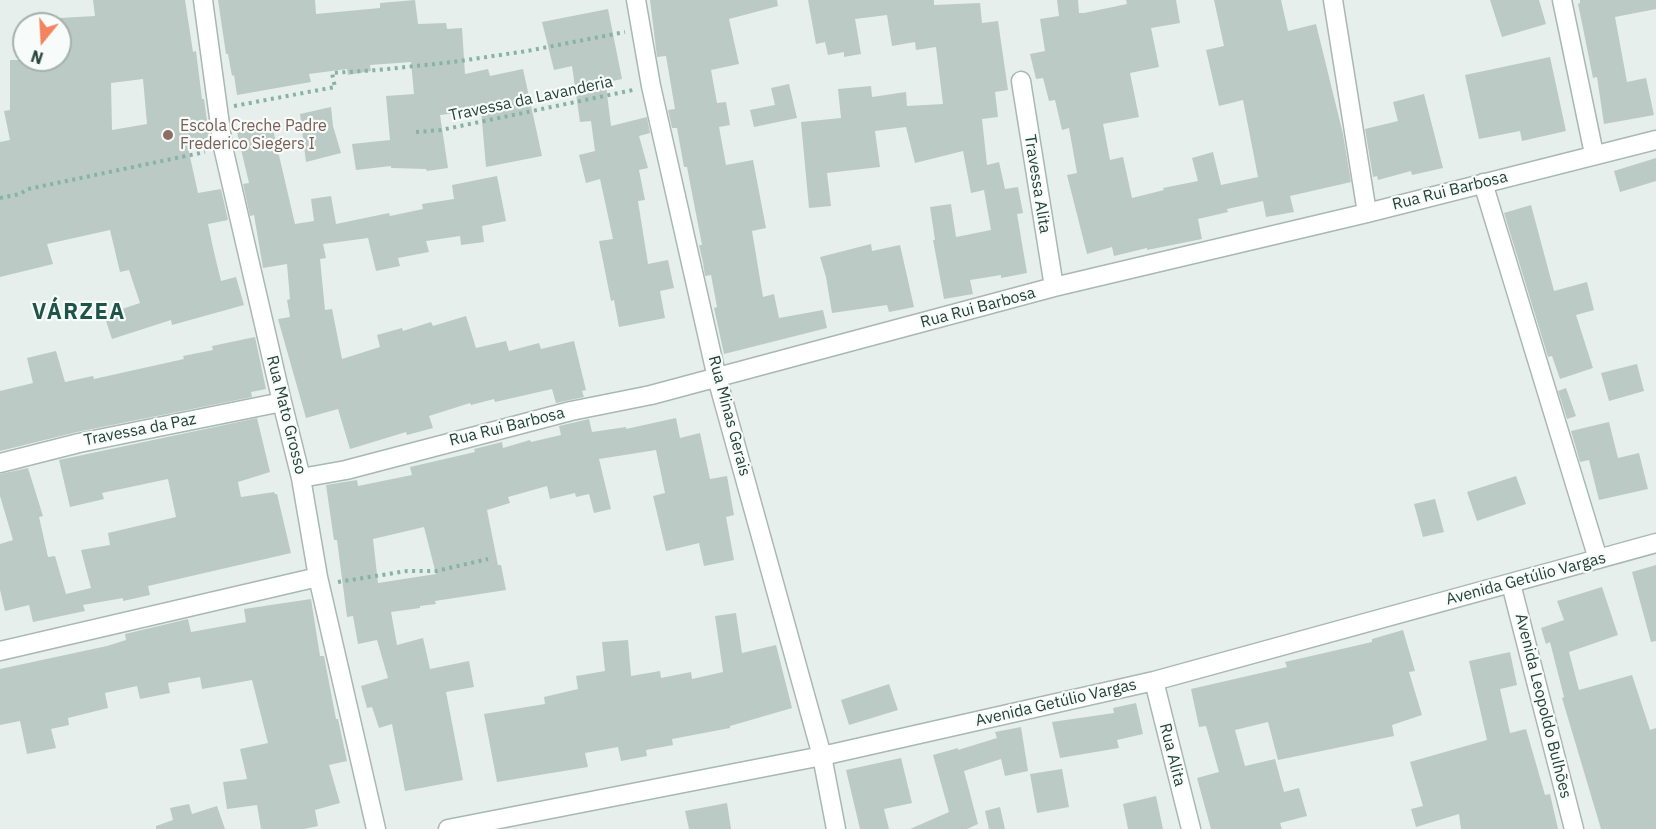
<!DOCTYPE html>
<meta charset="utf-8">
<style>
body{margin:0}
#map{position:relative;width:1656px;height:829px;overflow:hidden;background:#e6efeb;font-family:"IBM Plex Sans",sans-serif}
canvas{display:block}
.north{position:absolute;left:12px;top:12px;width:60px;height:60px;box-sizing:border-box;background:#f7fbf9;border:2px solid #a3b1ad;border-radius:50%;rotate:198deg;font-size:16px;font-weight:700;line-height:24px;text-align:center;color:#24423a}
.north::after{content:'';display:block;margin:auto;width:21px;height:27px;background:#f4845f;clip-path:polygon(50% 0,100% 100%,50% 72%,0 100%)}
</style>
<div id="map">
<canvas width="1656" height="829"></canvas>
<div class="north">N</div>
</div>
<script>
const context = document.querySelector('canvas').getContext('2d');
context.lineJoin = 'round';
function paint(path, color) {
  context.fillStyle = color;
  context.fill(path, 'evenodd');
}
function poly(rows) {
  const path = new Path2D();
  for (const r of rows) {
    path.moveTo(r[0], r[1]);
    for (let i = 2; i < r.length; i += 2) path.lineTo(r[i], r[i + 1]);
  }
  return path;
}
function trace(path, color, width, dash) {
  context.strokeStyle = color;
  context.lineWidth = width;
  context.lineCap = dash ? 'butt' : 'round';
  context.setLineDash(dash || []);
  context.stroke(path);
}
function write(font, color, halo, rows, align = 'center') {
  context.font = font + ' "IBM Plex Sans",sans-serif';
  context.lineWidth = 4.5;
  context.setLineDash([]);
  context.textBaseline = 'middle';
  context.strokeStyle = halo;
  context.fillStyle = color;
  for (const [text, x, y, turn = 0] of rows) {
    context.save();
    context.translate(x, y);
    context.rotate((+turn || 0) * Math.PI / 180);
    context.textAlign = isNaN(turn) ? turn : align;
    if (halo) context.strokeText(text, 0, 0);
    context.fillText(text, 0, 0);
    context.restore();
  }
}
paint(poly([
 [93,0,185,0,193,52,196,51,202,99,204,99,210,143,188,148,198,193,221,189,228,220,208,224,213,248,221,281,236,277,244,305,172,325,171,320,112,339,104,315,140,303,129,270,120,272,110,230,47,244,53,264,0,277,0,142,10,140,4,111,10,110,10,60,60,60,60,18,95,16],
 [143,79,147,124,112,130,111,83],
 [218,0,315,0,316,14,380,8,380,3,415,0,418,24,446,23,447,29,462,28,465,74,488,69,490,76,523,69,542,156,486,167,481,110,440,115,448,168,427,171,426,169,391,168,391,166,356,170,352,144,390,140,386,96,414,94,411,62,370,65,371,71,348,75,347,69,309,74,311,82,237,95,234,75,232,76,228,54,226,54],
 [650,0,777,0,778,6,729,19,739,64,711,70,717,103,726,102,730,125,719,127,726,165,753,160,766,228,752,231,763,297,774,294,779,318,823,310,827,328,724,354,714,308,717,307,711,275,705,276,703,263,699,245,702,245,687,167,684,167,677,128,672,128,668,110,675,109,666,56,657,57],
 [808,0,934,0,934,5,980,3,982,23,998,21,1008,90,995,92,998,117,982,119,987,165,999,162,1005,189,1018,187,1023,213,1017,214,1027,273,1001,278,1001,275,970,280,973,294,944,299,933,240,935,240,930,207,951,204,956,237,991,230,984,190,971,193,963,151,915,163,906,127,875,131,880,167,827,173,831,206,809,208,801,122,841,118,838,89,871,86,872,97,906,92,907,106,943,104,936,47,916,50,915,42,892,46,887,15,855,19,861,54,844,57,844,52,828,55,825,42,816,44],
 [1057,0,1078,0,1079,13,1084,13,1127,4,1126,0,1176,0,1180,23,1151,28,1159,67,1130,73,1139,117,1103,124,1110,160,1123,157,1132,198,1164,190,1163,188,1198,181,1192,158,1213,152,1221,185,1258,177,1243,100,1219,106,1206,50,1224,46,1214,0,1281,0,1288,31,1316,24,1343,134,1351,182,1290,196,1294,212,1266,217,1263,201,1227,209,1228,212,1198,219,1202,239,1147,250,1147,248,1114,256,1112,247,1087,254,1067,175,1077,173,1069,128,1062,130,1055,100,1049,101,1043,78,1036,79,1030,54,1045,51,1040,19,1059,16],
 [1490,0,1539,0,1546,24,1502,37],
 [1580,0,1656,0,1656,9,1615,17,1627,82,1646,78,1654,115,1604,124,1597,77,1593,78,1582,23,1578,4,1580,3],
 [608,9,622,79,608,82,609,86,606,86,611,126,647,117,650,133,639,136,648,168,639,170,645,200,638,201,648,264,668,260,674,288,660,291,665,318,619,327,614,300,611,301,599,241,613,239,600,179,586,183,579,155,595,151,591,121,580,122,572,66,554,70,542,22],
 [1550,57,1566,131,1522,141,1520,131,1479,139,1465,75],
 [789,84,797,118,754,127,750,110,775,105,771,88],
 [1424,94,1443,168,1412,175,1411,171,1378,180,1377,176,1373,177,1365,129,1398,121,1393,102],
 [331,107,333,126,341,153,306,162,300,114],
 [271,121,295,224,314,221,311,199,331,196,336,224,389,213,390,216,423,209,422,204,454,199,452,185,497,176,506,221,482,226,484,242,461,245,460,236,426,241,429,252,398,258,400,266,376,271,368,238,323,244,326,258,320,259,325,310,332,309,342,359,380,347,377,335,402,328,403,331,431,322,433,326,466,316,476,348,506,341,509,351,539,343,541,349,574,341,586,390,582,391,584,397,556,403,552,389,495,402,494,399,471,405,470,403,429,416,433,428,407,435,406,432,350,449,338,409,306,418,278,319,290,317,287,300,290,299,287,264,263,268,254,215,250,216,243,184,249,183,236,128],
 [1656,158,1656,181,1620,192,1614,171],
 [1531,205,1554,291,1587,282,1594,310,1576,315,1593,368,1560,379,1552,356,1548,357,1504,213],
 [871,244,872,251,900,245,914,307,889,312,887,305,832,313,826,277,820,257],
 [255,337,266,389,251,392,252,397,77,432,0,451,0,391,33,383,27,358,56,351,65,382,93,376,94,379,184,359,183,356,213,350,212,346],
 [1637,364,1644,391,1609,401,1601,373],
 [1566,388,1576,416,1567,419,1558,391],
 [257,418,270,472,238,482,241,497,274,492,275,494,277,494,291,553,148,586,150,595,123,601,123,598,83,605,85,611,33,622,29,605,5,611,0,590,0,544,13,540,0,496,0,474,28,468,43,516,39,517,48,557,55,556,66,594,91,588,81,550,110,545,108,533,176,517,168,479,102,493,104,499,70,507,59,460],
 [676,418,680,438,700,433,710,479,727,476,734,515,726,517,734,560,704,566,699,543,666,551,653,496,665,493,656,450,599,459,611,509,594,513,589,494,576,497,575,493,550,499,547,486,508,497,510,503,487,510,498,565,501,565,506,590,435,601,436,604,420,606,420,608,391,612,397,645,423,638,430,669,469,661,474,687,446,692,463,780,405,791,392,724,379,728,372,707,367,708,361,686,388,678,377,640,358,644,353,616,347,617,337,540,334,540,326,485,357,480,358,486,412,475,410,467,475,452,474,449,502,442,503,448,530,440,531,442,561,435,559,426,589,419,592,432,626,427,626,429],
 [424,527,436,574,378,583,373,539],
 [1609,422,1618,458,1639,453,1648,489,1599,500,1589,460,1580,462,1571,431],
 [1516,476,1526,504,1477,521,1467,492],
 [1435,499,1444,532,1423,537,1414,504],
 [1656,565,1656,641,1651,642,1632,572],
 [1602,587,1618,635,1569,652,1579,690,1632,675,1650,730,1656,728,1656,829,1601,829,1562,698,1564,697,1550,642,1546,644,1541,628,1564,620,1557,601],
 [311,599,320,656,324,656,336,719,338,719,347,761,329,765,340,803,315,810,318,826,304,829,261,829,257,805,227,809,223,782,247,779,240,749,268,743,252,680,202,689,200,677,168,683,170,693,140,699,137,686,105,693,108,708,68,718,69,725,51,729,56,748,27,754,20,721,0,725,0,669,107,646,126,640,125,634,188,619,191,632,246,622,244,609],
 [736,613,742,653,776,645,792,708,730,726,730,728,672,739,673,745,646,750,647,756,621,761,618,747,585,753,588,767,497,782,484,714,545,704,544,697,578,689,576,676,605,671,602,642,628,640,631,676,660,671,661,678,691,672,692,679,723,672,715,616],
 [1403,630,1415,671,1409,672,1422,715,1392,725,1394,736,1278,760,1268,722,1235,730,1245,766,1275,759,1284,792,1299,788,1307,816,1280,823,1282,829,1211,829,1197,778,1219,772,1206,726,1199,727,1191,689,1287,667,1285,662,1372,642,1372,639],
 [1510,652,1517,685,1500,689,1510,733,1526,729,1545,795,1550,794,1558,829,1461,829,1459,814,1416,827,1411,809,1423,806,1410,762,1487,740,1469,661],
 [889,684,898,710,849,725,841,700],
 [1136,703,1143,734,1117,740,1119,748,1060,758,1052,722,1114,713,1113,708],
 [1021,727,1028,771,1005,776,1001,759,964,771,978,824,967,829,910,829,949,812,933,755,958,748,958,750,997,738,995,732],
 [901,758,912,803,884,809,889,829,860,829,846,770],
 [1062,769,1069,807,1037,813,1030,774],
 [1156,796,1163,829,1128,829,1123,804],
 [727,803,731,829,689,829,685,811],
 [189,804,192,814,217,806,225,829,156,829,156,826,173,820,170,808],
 [1000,807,1005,829,989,829,985,811]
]), '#bbcac4');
const minor = poly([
 [203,0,223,147,282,402,301,478,318,577,376,829],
 [636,0,651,86,717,378,822,756,836,829],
 [1333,0,1367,213],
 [1562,0,1594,154],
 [1021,81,1054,287],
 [1483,183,1598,559],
 [0,463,79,443,282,402],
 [301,478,346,470,571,411,651,395,1054,287,1367,213,1656,140],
 [1511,584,1574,829],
 [0,651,318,577]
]);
const tertiary = poly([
 [1154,681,1191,829],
 [448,829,822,756,1154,681,1656,543]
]);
trace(minor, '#a8b8b2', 21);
trace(tertiary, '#a8b8b2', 21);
trace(poly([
 [234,106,335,87,332,73,378,70,453,62,527,51,625,32],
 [416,132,441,130,633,90],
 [0,198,20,194,28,189,205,152],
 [338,582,407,571,436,571,488,559]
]), '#86b3a5', 4, [3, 4.5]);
trace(minor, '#fff', 18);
trace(tertiary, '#fff', 18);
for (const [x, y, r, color] of [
 [168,135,6,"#8d6e63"]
]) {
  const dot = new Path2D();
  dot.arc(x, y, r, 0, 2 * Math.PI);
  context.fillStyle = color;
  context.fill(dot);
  trace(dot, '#f7fbf9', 2);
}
write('16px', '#24423a', '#f7fbf9', [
 ["Travessa da Lavanderia",531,99,-12],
 ["Travessa Alita",1037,184,81],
 ["Rua Rui Barbosa",1450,191,-14],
 ["Rua Rui Barbosa",978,308,-15],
 ["Rua Mato Grosso",286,415,76],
 ["Rua Minas Gerais",729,416,75],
 ["Rua Rui Barbosa",507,427,-14],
 ["Travessa da Paz",140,430,-11],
 ["Avenida Getúlio Vargas",1526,579,-15],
 ["Avenida Getúlio Vargas",1056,703,-13],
 ["Avenida Leopoldo Bulhões",1543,706,76],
 ["Rua Alita",1172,755,76]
]);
write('16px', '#785e54', '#f7fbf9', [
 ["Escola Creche Padre",180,126],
 ["Frederico Siegers I",180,144]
], 'left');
context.letterSpacing = '1.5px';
write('bold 22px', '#1f5548', '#f7fbf9', [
 ["VÁRZEA",79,313]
]);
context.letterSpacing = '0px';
</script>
